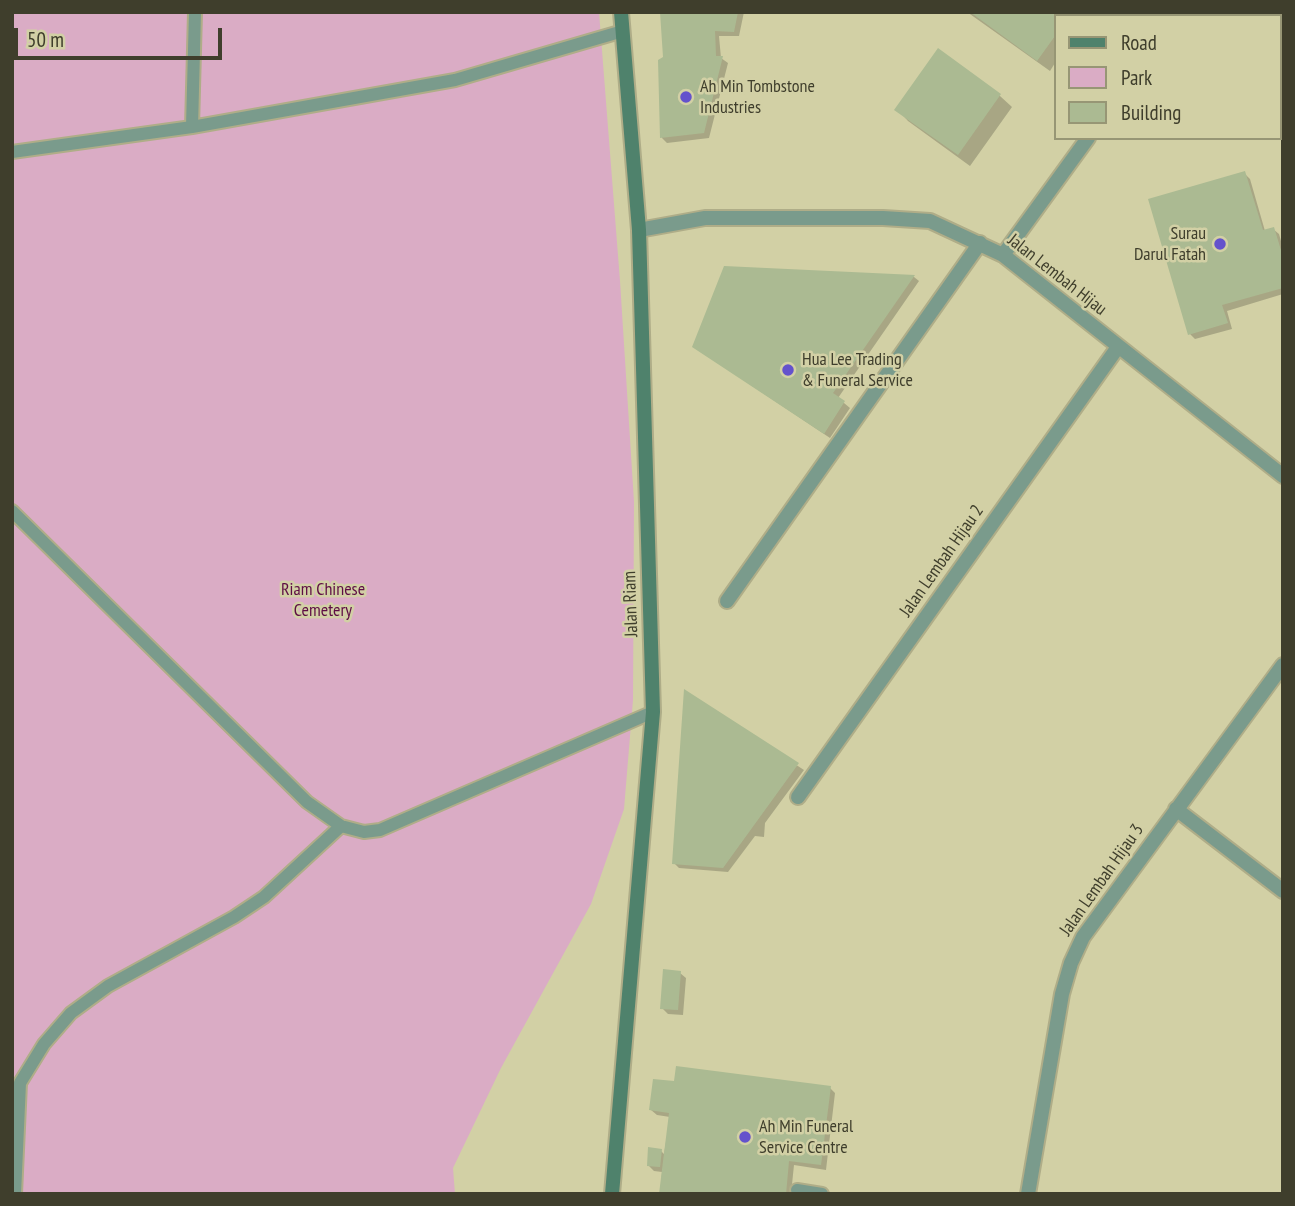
<!DOCTYPE html>
<style>
body{margin:0}
#map{position:relative;width:1295px;height:1206px;overflow:hidden;background:#d2d0a5;font-family:"PT Sans Narrow",sans-serif}
canvas{display:block}
.frame{position:absolute;inset:0;border:14px solid #3f3e2c;pointer-events:none}
.legend{position:absolute;left:1054px;top:14px;width:228px;height:126px;box-sizing:border-box;background:#d2d0a5;border:2px solid #979675;margin:0;padding:9px 12px;list-style:none;font-size:21px;color:#3f3e2c}
.legend li{display:flex;align-items:center;gap:14px;height:35px}
.legend b{width:35px;border:2px solid #979675}
.scale{position:absolute;left:14px;top:28px;width:208px;height:32px;box-sizing:border-box;border:4px solid #3f3e2c;border-top:0;padding-left:9px;font-size:21px;line-height:24px;white-space:nowrap;color:#3f3e2c;-webkit-text-stroke:5px #d2d0a5;paint-order:stroke}
</style>
<div id="map">
<canvas width="1295" height="1206"></canvas>
<div class="frame"></div>
<ul class="legend">
<li><b style="height:9px;background:#4f826c"></b>Road</li>
<li><b style="height:19px;background:#daacc5"></b>Park</li>
<li><b style="height:19px;background:#abba92"></b>Building</li>
</ul>
<div class="scale">50 m</div>
</div>
<script>
const context = document.querySelector('canvas').getContext('2d');
context.lineJoin = 'round';
function paint(path, color) {
  context.fillStyle = color;
  context.fill(path, 'evenodd');
}
function poly(rows) {
  const path = new Path2D();
  for (const r of rows) {
    path.moveTo(r[0], r[1]);
    for (let i = 2; i < r.length; i += 2) path.lineTo(r[i], r[i + 1]);
  }
  return path;
}
function trace(path, color, width, dash) {
  context.strokeStyle = color;
  context.lineWidth = width;
  context.lineCap = dash ? 'butt' : 'round';
  context.setLineDash(dash || []);
  context.stroke(path);
}
function write(font, color, halo, rows, align = 'center') {
  context.font = font + ' "PT Sans Narrow",sans-serif';
  context.lineWidth = 5;
  context.setLineDash([]);
  context.textBaseline = 'middle';
  context.strokeStyle = halo;
  context.fillStyle = color;
  for (const [text, x, y, turn = 0] of rows) {
    context.save();
    context.translate(x, y);
    context.rotate((+turn || 0) * Math.PI / 180);
    context.textAlign = isNaN(turn) ? turn : align;
    if (halo) context.strokeText(text, 0, 0);
    context.fillText(text, 0, 0);
    context.restore();
  }
}
paint(poly([
 [12,12,599,12,620,281,634,502,633,700,624,809,591,904,501,1068,453,1168,455,1194,12,1194]
]), '#daacc5');
paint(poly([
 [662,12,744,12,739,36,719,36,721,58,728,63,709,138,667,143,662,138,665,58],
 [967,12,1089,12,1091,14,1089,16,1055,16,1055,63,1050,71],
 [938,51,1000,96,1012,107,970,166,908,121,897,109],
 [1244,173,1250,179,1265,231,1273,229,1279,234,1283,248,1283,294,1227,311,1232,329,1195,339,1190,334],
 [725,268,914,277,919,281,838,398,850,408,830,438,694,347],
 [686,693,804,770,765,823,764,837,755,836,728,872,679,868,674,863],
 [680,973,686,978,683,1015,668,1014,662,1008],
 [830,1088,835,1093,826,1170,794,1165,791,1194,660,1194,662,1172,654,1171,648,1165,661,1151,664,1154,670,1117,657,1115,651,1110]
]), '#0003');
paint(poly([
 [660,12,738,12,734,32,715,31,716,56,723,56,704,133,660,138,658,60,663,57],
 [970,12,1072,12,1070,16,1055,16,1055,36,1037,61],
 [938,48,1001,94,958,155,894,110],
 [1245,171,1263,230,1274,227,1283,257,1283,288,1222,305,1228,323,1188,335,1148,199],
 [724,266,915,275,833,393,845,401,824,434,692,347],
 [684,689,799,763,723,868,672,864],
 [663,969,681,971,678,1010,660,1009],
 [676,1066,831,1086,821,1165,789,1161,786,1194,659,1194,669,1113,649,1110,653,1079,674,1081],
 [648,1147,662,1149,660,1167,647,1166]
]), '#abba92');
const service = poly([
 [192,127,195,12],
 [12,152,192,127,455,80,623,31],
 [12,511,307,802,341,826,364,832,380,830,653,712],
 [797,1190,822,1194],
 [15,1194,20,1083,44,1044,71,1013,108,986,234,917,264,897,341,826]
]);
const minor = poly([
 [1207,12,1211,16],
 [1177,16,1180,12],
 [1279,69,1283,72],
 [639,230,705,218,883,218,930,221,1003,255,1283,476],
 [1003,255,1088,138],
 [727,601,980,243],
 [798,797,1118,347],
 [1176,809,1283,891],
 [1028,1194,1062,994,1071,963,1083,937,1283,665]
]);
const secondary = poly([
 [612,1194,653,712,639,230,621,12]
]);
trace(service, '#afad88', 16);
trace(minor, '#afad88', 18);
trace(secondary, '#afad88', 18);
trace(service, '#7a9b8c', 12);
trace(minor, '#7a9b8c', 14);
trace(secondary, '#4f826c', 14);
for (const [x, y, r, color] of [
 [686,97,7,"#6452cc"],
 [1220,244,7,"#6452cc"],
 [788,370,7,"#6452cc"],
 [745,1137,7,"#6452cc"]
]) {
  const dot = new Path2D();
  dot.arc(x, y, r, 0, 2 * Math.PI);
  context.fillStyle = color;
  context.fill(dot);
  trace(dot, '#d2d0a5', 2.5);
}
write('18px', '#3f3e2c', '#d2d0a5', [
 ["Ah Min Tombstone",700,87],
 ["Industries",700,108],
 ["Surau",1206,234,"right"],
 ["Darul Fatah",1206,255,"right"],
 ["Hua Lee Trading",802,360],
 ["& Funeral Service",802,381],
 ["Ah Min Funeral",759,1127],
 ["Service Centre",759,1148]
], 'left');
write('18px', '#3f3e2c', '#d2d0a5', [
 ["Jalan Lembah Hijau",1057,275,38],
 ["Jalan Lembah Hijau 2",942,561,-55],
 ["Jalan Riam",631,604,-92],
 ["Jalan Lembah Hijau 3",1102,880,-55]
]);
write('18px', '#5e0d44', '#d2d0a5', [
 ["Riam Chinese",323,590],
 ["Cemetery",323,611]
]);
</script>
